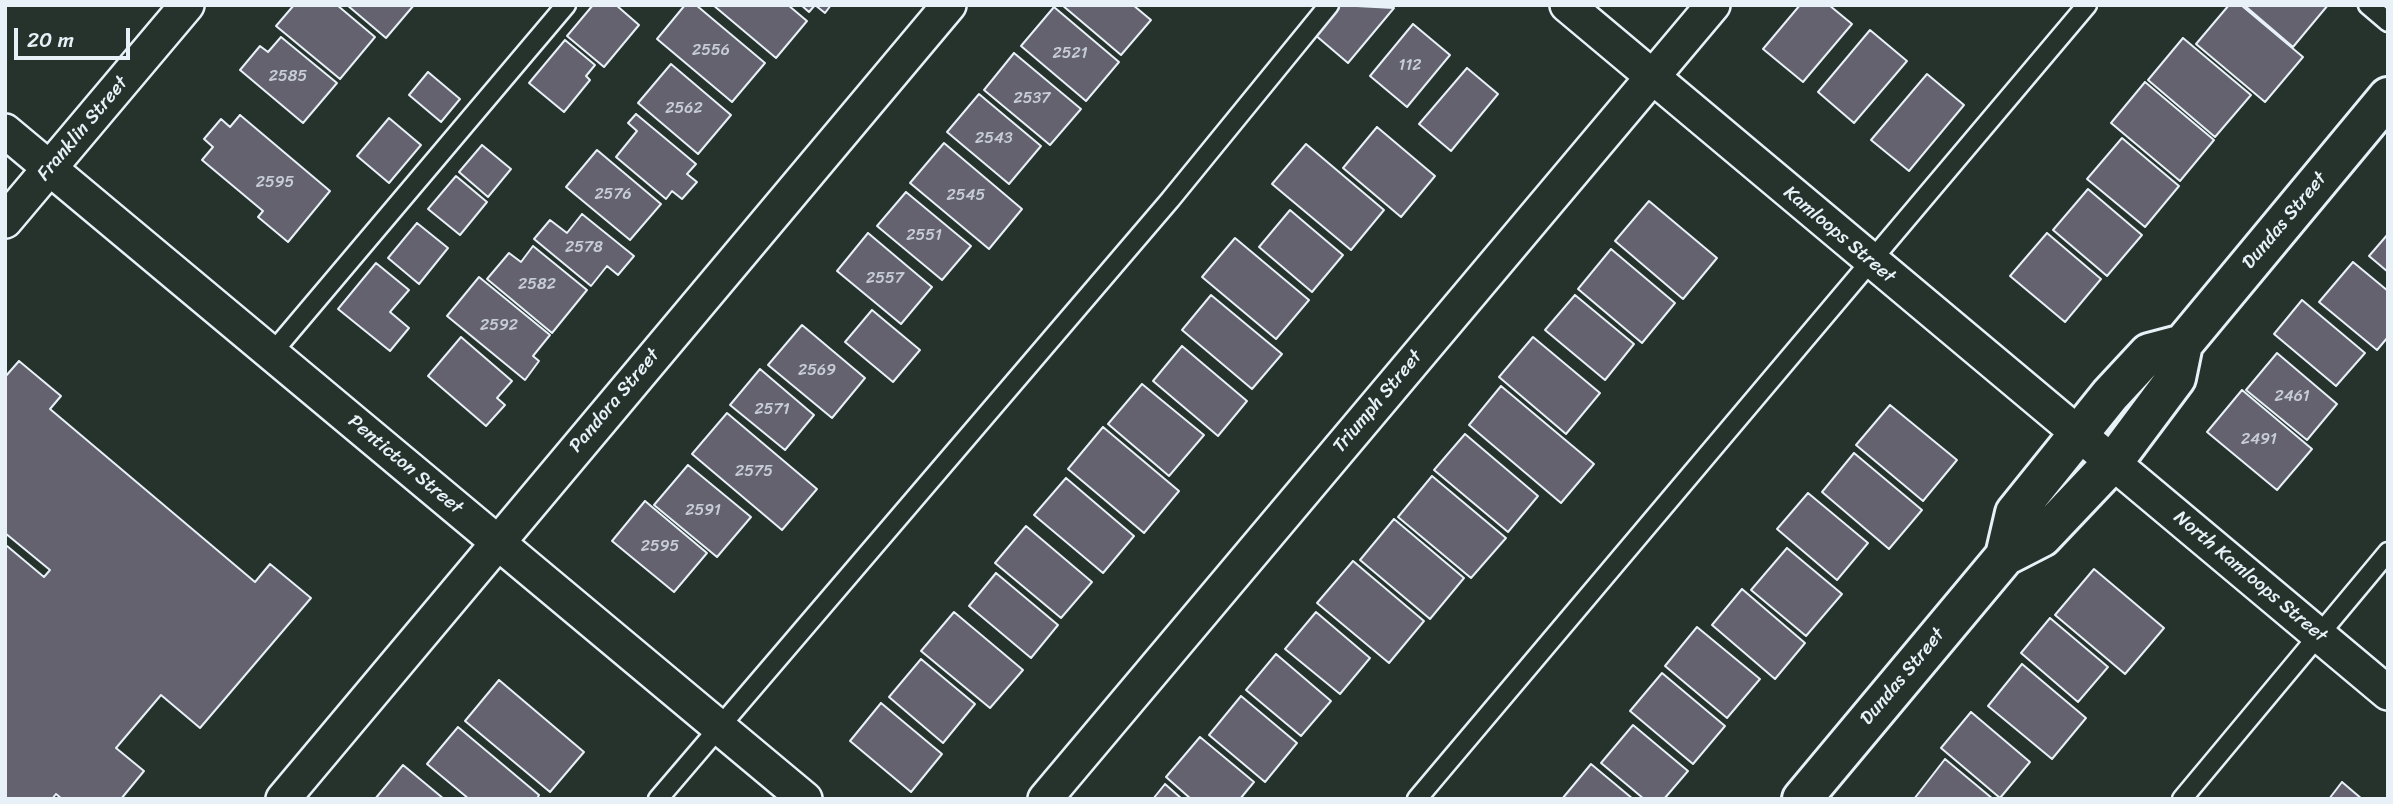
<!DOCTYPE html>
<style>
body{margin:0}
#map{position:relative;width:2393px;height:804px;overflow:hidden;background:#26332d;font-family:Sriracha,sans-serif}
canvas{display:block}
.frame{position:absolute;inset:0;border:7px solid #e8f1f8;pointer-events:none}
.scale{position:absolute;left:14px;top:28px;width:116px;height:32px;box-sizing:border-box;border:4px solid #e8f1f8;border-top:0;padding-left:9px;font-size:21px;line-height:24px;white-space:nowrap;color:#e8f1f8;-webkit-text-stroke:5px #26332d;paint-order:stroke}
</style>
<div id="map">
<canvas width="2393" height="804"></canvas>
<div class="frame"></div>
<div class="scale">20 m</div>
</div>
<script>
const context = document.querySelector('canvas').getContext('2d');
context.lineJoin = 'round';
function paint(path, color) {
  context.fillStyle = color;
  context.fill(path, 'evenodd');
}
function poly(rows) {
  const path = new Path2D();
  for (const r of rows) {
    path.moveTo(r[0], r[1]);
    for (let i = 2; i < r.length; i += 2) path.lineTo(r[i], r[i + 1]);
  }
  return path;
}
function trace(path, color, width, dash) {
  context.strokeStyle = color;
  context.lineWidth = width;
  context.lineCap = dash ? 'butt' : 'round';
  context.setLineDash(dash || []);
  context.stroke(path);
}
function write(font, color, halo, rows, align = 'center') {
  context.font = font + ' Sriracha,sans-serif';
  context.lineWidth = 7;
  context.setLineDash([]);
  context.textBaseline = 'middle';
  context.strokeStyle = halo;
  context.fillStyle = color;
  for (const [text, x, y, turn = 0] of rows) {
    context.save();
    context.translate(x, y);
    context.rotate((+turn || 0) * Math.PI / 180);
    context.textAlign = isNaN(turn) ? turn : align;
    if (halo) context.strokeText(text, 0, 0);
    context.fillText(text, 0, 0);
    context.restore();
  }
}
const building = poly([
 [294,5,337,5,375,37,340,79,276,26,294,5],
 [347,5,414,5,386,38,347,5],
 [593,5,616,5,639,25,604,67,567,36,593,5],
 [685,5,696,5,765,63,732,102,657,39,685,5],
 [713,5,788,5,807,21,776,58,713,5],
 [801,5,831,5,825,13,815,5,809,12,801,5],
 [1062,5,1133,5,1151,20,1121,55,1062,5],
 [1338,5,1394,8,1348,63,1314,34,1338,5],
 [1800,5,1829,5,1852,24,1803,82,1763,49,1800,5],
 [2229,5,2241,5,2303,57,2265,102,2196,44,2229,5],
 [2244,5,2328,5,2293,47,2244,5],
 [1054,7,1119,62,1086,101,1021,46,1054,7],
 [1413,24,1450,55,1407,107,1370,76,1413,24],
 [1870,30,1907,61,1854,123,1818,92,1870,30],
 [281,37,337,83,303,123,240,70,260,46,268,52,281,37],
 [2183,38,2251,95,2215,137,2148,80,2183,38],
 [565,40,595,65,586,76,590,80,564,112,529,83,565,40],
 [1014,53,1081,109,1050,145,984,90,1014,53],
 [671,64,731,115,698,154,638,103,671,64],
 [1467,68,1498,94,1451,151,1419,124,1467,68],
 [428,72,460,99,441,122,409,95,428,72],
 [1927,74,1964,105,1909,171,1871,140,1927,74],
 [2145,82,2214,140,2180,181,2111,123,2145,82],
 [979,94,1041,146,1009,184,947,132,979,94],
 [636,114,696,164,687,174,697,182,682,199,672,191,666,199,616,157,637,131,628,123,636,114],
 [240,115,330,191,288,242,258,217,263,211,202,160,213,147,204,139,221,119,230,127,240,115],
 [389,118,421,145,389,183,357,156,389,118],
 [1377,127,1435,176,1401,217,1343,168,1377,127],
 [2122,138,2179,186,2145,227,2087,179,2122,138],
 [944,143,1022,209,989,249,910,183,944,143],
 [1306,144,1384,210,1351,250,1272,184,1306,144],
 [482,145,511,169,488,197,459,172,482,145],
 [597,150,661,204,630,240,566,187,597,150],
 [456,176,487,202,460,235,428,209,456,176],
 [2088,189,2142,235,2107,276,2053,230,2088,189],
 [906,192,971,246,942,280,877,226,906,192],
 [1649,201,1717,258,1683,299,1615,241,1649,201],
 [1290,210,1343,255,1312,292,1259,247,1290,210],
 [582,214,634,256,618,275,607,266,591,286,534,239,550,220,567,233,582,214],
 [417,223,448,248,419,284,388,258,417,223],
 [868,233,932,287,901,324,837,271,868,233],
 [2047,233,2101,279,2065,322,2010,276,2047,233],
 [2388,234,2388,272,2369,256,2388,234],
 [1235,238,1309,300,1276,339,1202,277,1235,238],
 [533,246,587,290,552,333,487,279,509,253,521,262,533,246],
 [1611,249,1675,303,1642,343,1578,289,1611,249],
 [2353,262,2388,291,2388,337,2377,350,2319,302,2353,262],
 [376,263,409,290,390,312,409,328,390,351,338,309,376,263],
 [479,277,550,335,533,356,539,361,525,380,447,316,479,277],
 [1211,295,1282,354,1252,389,1182,330,1211,295],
 [1575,295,1634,344,1605,380,1545,330,1575,295],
 [2302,300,2365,353,2336,386,2274,334,2302,300],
 [872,310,920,350,893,382,845,342,872,310],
 [802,325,865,378,832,418,768,365,802,325],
 [461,337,512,381,497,398,505,405,486,426,428,376,461,337],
 [1533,337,1600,393,1566,434,1499,377,1533,337],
 [1182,346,1247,401,1218,436,1153,381,1182,346],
 [2277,353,2337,404,2307,440,2246,390,2277,353],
 [19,361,61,396,50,409,255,582,270,564,311,598,200,728,161,695,116,748,144,771,121,799,62,799,56,794,52,799,5,799,5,548,7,546,44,577,50,570,5,533,5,377,19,361],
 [760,369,814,415,785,450,730,405,760,369],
 [1142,384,1204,435,1169,476,1108,424,1142,384],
 [1501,386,1594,464,1561,503,1469,425,1501,386],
 [2242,390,2312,449,2277,490,2207,432,2242,390],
 [1890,405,1957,460,1923,501,1856,445,1890,405],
 [727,413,817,489,782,530,692,454,727,413],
 [1103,427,1179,491,1144,533,1068,469,1103,427],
 [1465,434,1538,496,1508,532,1434,470,1465,434],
 [1854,453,1922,510,1889,549,1822,492,1854,453],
 [688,465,751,517,717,557,654,505,688,465],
 [1432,476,1506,538,1471,578,1398,517,1432,476],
 [1066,478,1134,536,1103,573,1034,515,1066,478],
 [1808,493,1868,543,1837,580,1777,529,1808,493],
 [645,501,707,553,674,592,612,541,645,501],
 [1394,519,1464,578,1430,619,1360,560,1394,519],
 [1026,526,1092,582,1061,618,995,563,1026,526],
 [1787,548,1842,594,1806,636,1751,590,1787,548],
 [1353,561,1424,621,1389,663,1317,603,1353,561],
 [2094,569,2164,628,2125,674,2055,615,2094,569],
 [996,573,1058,625,1031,658,969,606,996,573],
 [1742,589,1805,643,1775,679,1712,625,1742,589],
 [954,612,1023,670,990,708,921,651,954,612],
 [1316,612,1370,658,1340,694,1285,649,1316,612],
 [2050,618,2108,667,2078,702,2021,653,2050,618],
 [1697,627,1760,679,1727,718,1665,666,1697,627],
 [1276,654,1331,701,1301,736,1246,690,1276,654],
 [921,659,975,704,943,743,889,697,921,659],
 [2022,664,2086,718,2052,759,1988,706,2022,664],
 [1662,673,1725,726,1693,764,1630,711,1662,673],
 [499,680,584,752,550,792,465,721,499,680],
 [1241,696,1297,743,1265,782,1209,735,1241,696],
 [881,703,942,754,911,792,850,741,881,703],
 [1971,712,2030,762,2000,798,1941,748,1971,712],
 [1633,725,1688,771,1664,799,1644,799,1601,763,1633,725],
 [458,727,539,795,537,799,469,799,427,764,458,727],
 [1200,737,1254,782,1240,799,1191,799,1166,777,1200,737],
 [1945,759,1993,799,1914,799,1945,759],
 [1591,764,1633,799,1562,799,1591,764],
 [403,765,444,799,375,799,403,765],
 [2342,782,2362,799,2329,799,2342,782],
 [1165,784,1182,799,1153,799,1165,784]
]);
paint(building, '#63626e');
trace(building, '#e8f1f8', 2);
const service = poly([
 [2368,5,2388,22],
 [272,353,566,5],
 [658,799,1170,200,1329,5],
 [1417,799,2087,5],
 [2182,799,2388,552]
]);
const minor = poly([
 [1567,5,2388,693],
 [5,131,805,799],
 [5,221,187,5],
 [283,799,949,5],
 [1045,799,1713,5]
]);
const tertiary = poly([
 [2005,556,2015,513,2110,395,2149,353,2183,344],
 [1802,799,2005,556,2042,537,2114,461,2176,378,2183,344,2388,97]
]);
trace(service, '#e8f1f8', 23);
trace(minor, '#e8f1f8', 38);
trace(tertiary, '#e8f1f8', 44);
trace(service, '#26332d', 18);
trace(minor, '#26332d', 33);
trace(tertiary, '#26332d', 38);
write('16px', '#c7cdd6', null, [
 ["2556",711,51],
 ["2521",1070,54],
 ["112",1410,66],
 ["2585",288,77],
 ["2537",1032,99],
 ["2562",684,109],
 ["2543",994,139],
 ["2595",275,183],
 ["2576",613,195],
 ["2545",966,196],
 ["2551",924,236],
 ["2578",584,248],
 ["2557",885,279],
 ["2582",537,285],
 ["2592",499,326],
 ["2569",817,371],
 ["2461",2292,397],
 ["2571",772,410],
 ["2491",2259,440],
 ["2575",754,472],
 ["2591",703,511],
 ["2595",660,547]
]);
write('19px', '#e8f1f8', '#26332d', [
 ["Franklin Street",83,129,-50],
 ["Dundas Street",2285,221,-50],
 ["Kamloops Street",1839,235,40],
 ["Pandora Street",615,401,-50],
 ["Triumph Street",1378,402,-50],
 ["Penticton Street",405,465,40],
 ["North Kamloops Street",2250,577,40],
 ["Dundas Street",1903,677,-50]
]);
</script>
